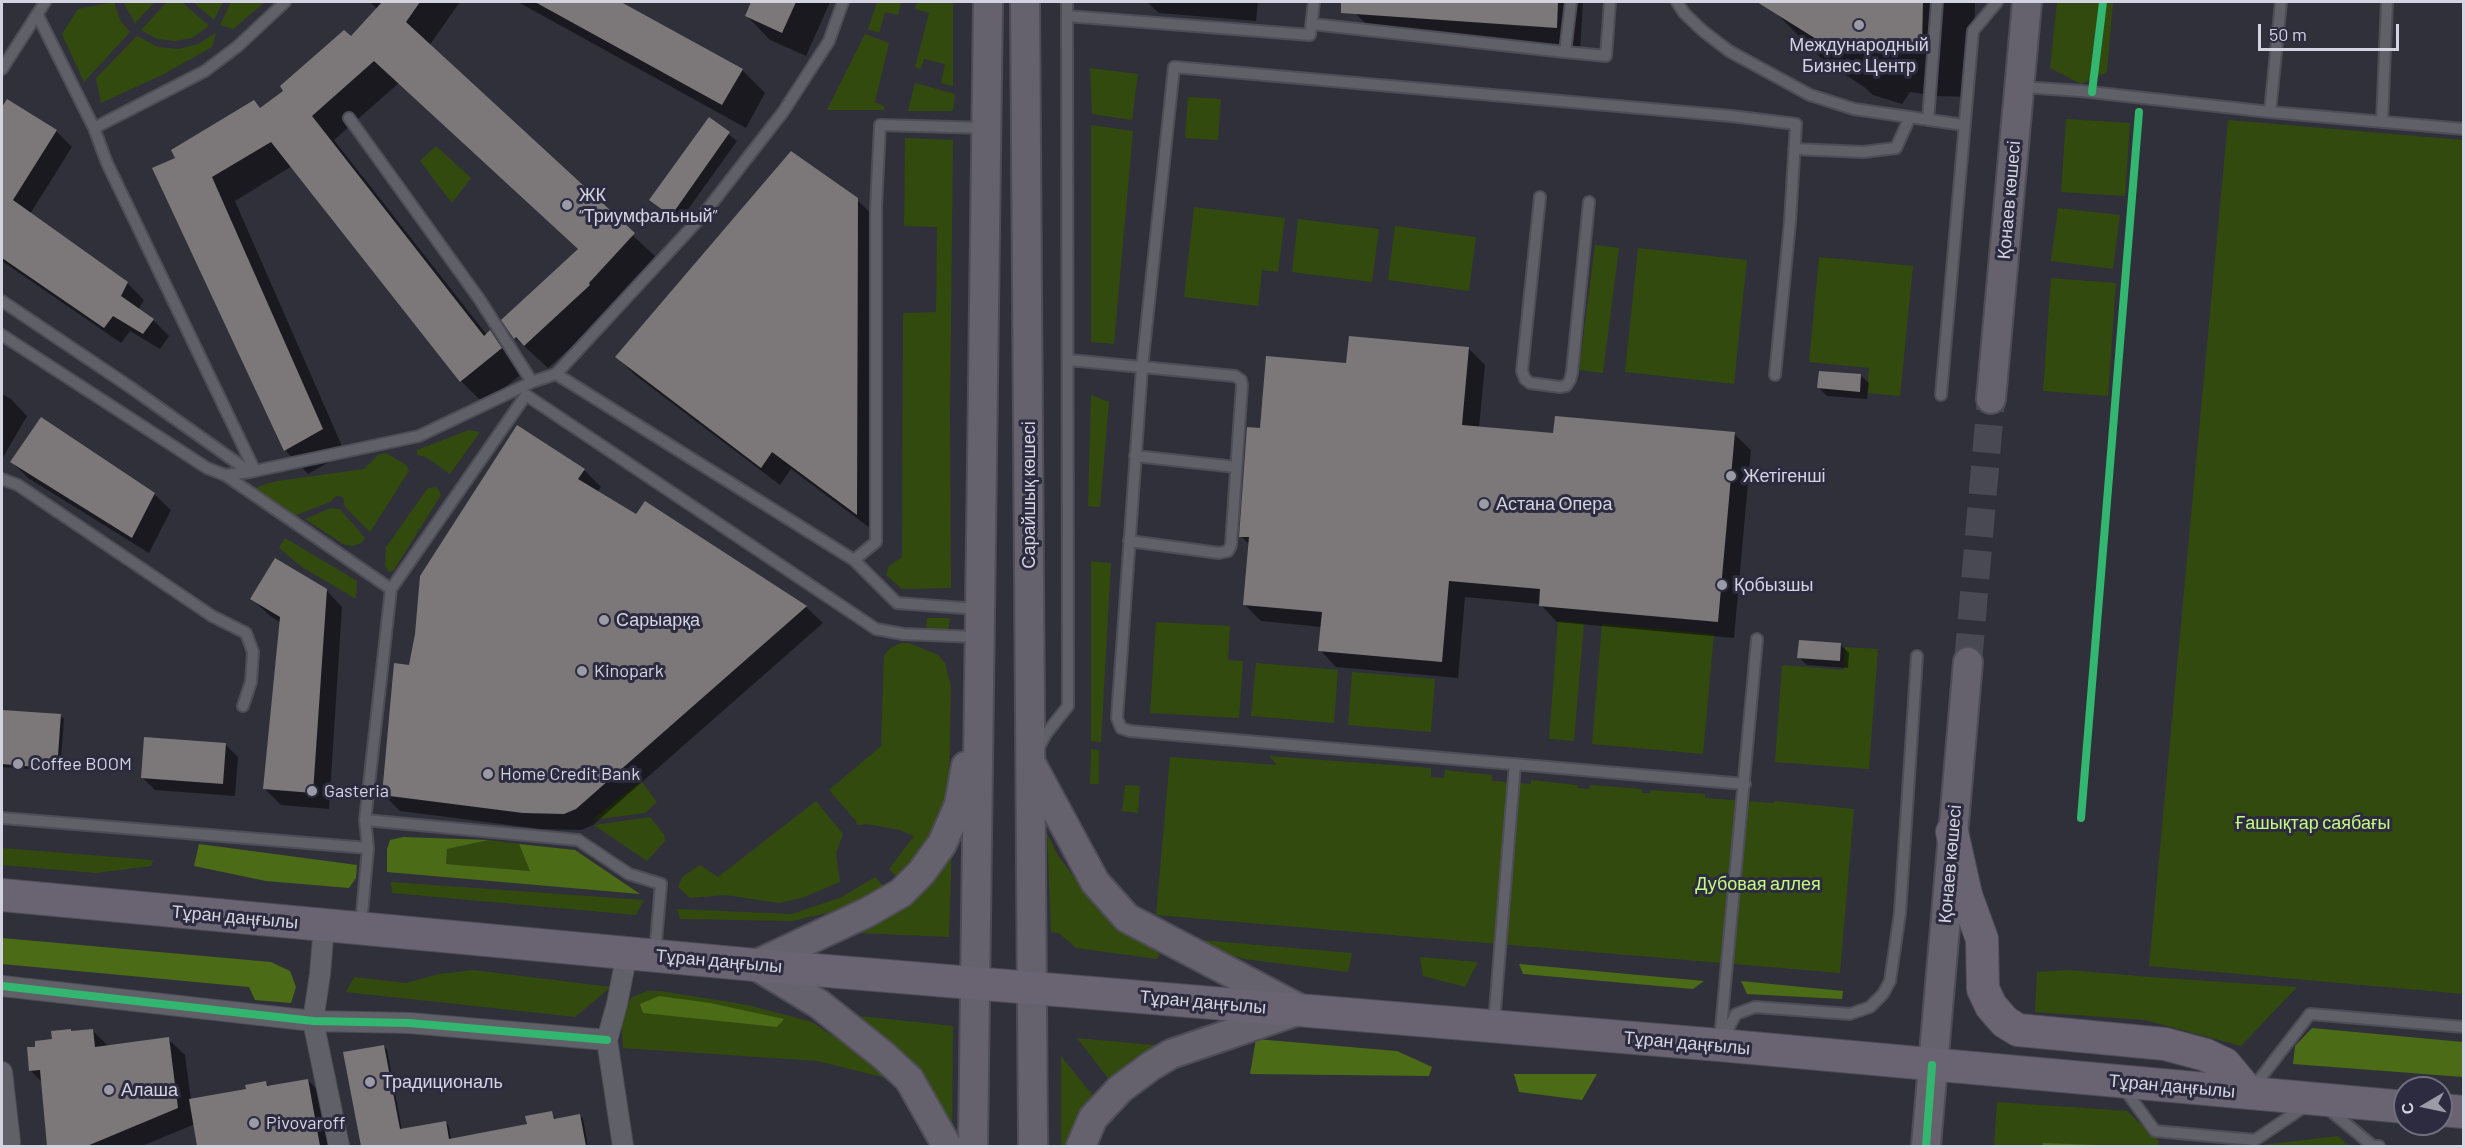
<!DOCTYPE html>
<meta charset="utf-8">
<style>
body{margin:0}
#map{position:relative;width:2465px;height:1148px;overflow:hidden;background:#30303a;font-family:Barlow,sans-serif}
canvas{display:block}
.frame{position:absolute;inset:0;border:3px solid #d4d4e1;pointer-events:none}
.north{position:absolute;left:2393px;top:1076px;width:60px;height:60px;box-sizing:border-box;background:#2c2b3f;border:2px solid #6f6f80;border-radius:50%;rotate:261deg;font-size:16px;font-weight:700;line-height:24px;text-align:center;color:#d4d4e1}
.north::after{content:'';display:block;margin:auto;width:21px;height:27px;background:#9b9ba7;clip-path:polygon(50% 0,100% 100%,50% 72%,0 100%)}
.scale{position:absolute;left:2258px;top:24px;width:141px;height:27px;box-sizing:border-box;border:3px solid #d4d4e1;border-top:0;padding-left:8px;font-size:18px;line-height:21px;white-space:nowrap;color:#d4d4e1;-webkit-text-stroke:4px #2c2b3f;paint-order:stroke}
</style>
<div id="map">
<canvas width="2465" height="1148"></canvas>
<div class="frame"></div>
<div class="north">С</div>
<div class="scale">50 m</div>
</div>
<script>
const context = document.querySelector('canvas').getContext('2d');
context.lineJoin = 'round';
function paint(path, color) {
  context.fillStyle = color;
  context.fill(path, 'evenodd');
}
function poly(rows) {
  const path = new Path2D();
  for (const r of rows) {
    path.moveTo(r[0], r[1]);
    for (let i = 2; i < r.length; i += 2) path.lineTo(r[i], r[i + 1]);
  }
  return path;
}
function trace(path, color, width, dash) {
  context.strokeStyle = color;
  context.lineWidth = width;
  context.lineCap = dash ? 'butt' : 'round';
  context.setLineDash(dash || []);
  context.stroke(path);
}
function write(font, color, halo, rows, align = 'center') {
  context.font = font + ' Barlow,sans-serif';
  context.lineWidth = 6;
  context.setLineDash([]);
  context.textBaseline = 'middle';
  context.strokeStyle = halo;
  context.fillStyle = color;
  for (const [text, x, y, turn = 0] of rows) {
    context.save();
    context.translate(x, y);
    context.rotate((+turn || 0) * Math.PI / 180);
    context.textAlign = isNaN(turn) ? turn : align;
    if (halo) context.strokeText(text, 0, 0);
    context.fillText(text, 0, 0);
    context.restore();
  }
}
paint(poly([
 [114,2,120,20,130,32,84,82,62,34,78,9],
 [123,2,155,2,135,23],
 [167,2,182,2,209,26,192,38,175,41,157,39,141,30],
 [193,2,223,2,214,20],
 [231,2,265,2,233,29,220,25],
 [877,2,901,2,898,15,885,12,879,33,868,29],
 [917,2,953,2,953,86,941,83,945,64,924,59,921,69,915,67,929,13,915,9],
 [2057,2,2113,2,2107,72,2081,84,2050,68],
 [216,33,212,47,162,75,101,103,96,78,137,36,158,47,179,49,198,44],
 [865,34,889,43,875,102,885,107,884,110,827,110],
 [1090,68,1138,74,1132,120,1092,114],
 [915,83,955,94,953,111,908,111],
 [1188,97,1221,99,1218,140,1185,138],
 [2066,119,2130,123,2125,196,2061,192],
 [2228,120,2463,140,2463,994,2149,966],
 [1091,125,1133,131,1114,344,1091,342],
 [905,138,953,140,950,413,951,588,902,589,886,575,889,566,902,557,903,313,936,312,937,227,904,226],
 [436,146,471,178,452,203,420,161],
 [1194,207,1285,218,1278,272,1262,270,1258,306,1184,297],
 [2058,208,2120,215,2113,269,2051,261],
 [1298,219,1379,229,1372,282,1292,272],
 [1395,226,1476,237,1469,291,1388,280],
 [1595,245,1619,248,1603,373,1579,370],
 [1638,248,1747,260,1734,384,1625,372],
 [1819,257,1913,266,1900,396,1867,393,1869,368,1809,362],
 [2051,278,2116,283,2108,396,2043,391],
 [1091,395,1109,402,1100,507,1088,506],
 [469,430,480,432,450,474,426,457,417,455,417,450],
 [386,453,406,465,409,471,370,532,345,507,343,497,336,496,330,502,291,517,254,491,259,486,277,481,364,469,378,455],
 [437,487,441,495,394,570,389,572,385,566,386,547,428,488],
 [331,508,340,509,365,538,361,543,353,546,343,544,305,519],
 [285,538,357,581,356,599,302,567,279,548],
 [1091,561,1111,563,1101,742,1091,741],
 [927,618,950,618,948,633,926,631],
 [1558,621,1584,623,1574,741,1549,739],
 [1156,622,1230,626,1228,660,1243,661,1239,718,1150,713],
 [1602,624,1714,634,1703,754,1592,744],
 [901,643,909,643,938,655,945,663,951,686,949,785,943,810,927,843,899,879,889,869,914,836,900,830,867,824,857,825,856,821,829,790,881,746,884,656,890,648],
 [1845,647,1878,649,1869,769,1775,762,1782,665,1844,670],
 [1256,663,1338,670,1334,723,1251,716],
 [1352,672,1435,679,1431,732,1348,725],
 [1091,749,1099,750,1099,784,1090,784],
 [1269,756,1431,768,1431,777,1444,778,1445,770,1492,775,1492,781,1531,784,1531,780,1577,785,1578,788,1589,789,1590,785,1642,789,1642,793,1650,793,1650,790,1705,794,1705,798,1774,803,1775,801,1854,809,1840,973,1156,915,1170,757,1277,765],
 [641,781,657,802,645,813,592,820],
 [1125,785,1140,786,1138,813,1122,811],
 [816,801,843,834,836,853,840,882,802,898,779,903,725,895,690,898,678,887,682,877,700,865,718,877],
 [650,817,664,834,665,841,647,861,594,825],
 [1047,833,1058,856,1086,892,1115,924,1160,954,1157,959,1076,948,1059,933,1051,932],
 [489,840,519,844,531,871,446,864,447,849],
 [952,840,949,937,834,932],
 [2,848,152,860,153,860,151,866,96,873,2,865],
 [875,877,885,888,845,909,792,921,680,919,677,909,792,914,842,897],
 [391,882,644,900,636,915,392,893],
 [1200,940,1352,953,1348,972,1244,959,1206,948],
 [1420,957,1478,962,1465,987,1423,976],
 [473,970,611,987,575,1017,346,992,354,977,406,983,439,974],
 [2068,970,2150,977,2297,987,2241,1046,2145,1020,2035,1012,2037,972],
 [647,991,661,991,748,1005,812,1022,892,1075,890,1079,817,1061,623,1048,621,1013,632,997],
 [841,1014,953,1026,952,1141],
 [1077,1038,1164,1046,1111,1082],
 [1061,1056,1094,1097,1067,1146,1061,1146],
 [1997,1102,2127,1111,2159,1141,2158,1146,1994,1146],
 [2338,1136,2349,1146,2253,1146,2254,1146]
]), '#334a0f');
paint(poly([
 [403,837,489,840,447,849,446,864,530,871,519,844,575,850,640,894,387,872,387,849,390,840],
 [199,844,357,865,356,878,349,888,266,881,194,866],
 [2,938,271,962,290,971,296,987,291,1003,255,1000,249,987,2,964],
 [1519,964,1704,981,1693,989,1523,974],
 [1741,981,1843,991,1842,999,1747,994],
 [659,996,710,1003,784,1019,777,1027,643,1013,640,1004],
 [2312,1028,2463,1042,2463,1077,2293,1064,2295,1046],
 [1256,1039,1397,1051,1432,1067,1429,1076,1250,1074],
 [1514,1074,1597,1074,1582,1100,1519,1092],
 [2043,1143,2124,1146,2043,1146]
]), '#4c6b17');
paint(poly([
 [372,2,460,2,429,46,657,258,613,310,548,368,515,338,580,250,399,83,334,140,487,335,490,332,513,355,524,372,484,404,461,381,292,166,235,201,345,453,308,474,285,450,177,158,254,102,261,109,351,38,377,9,371,3],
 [518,2,618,2,742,70,765,93,746,128],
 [753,2,830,2,806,56,770,40,747,16],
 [1147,2,1258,2,1256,21,1159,13],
 [1357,2,1583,2,1580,51,1380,38,1356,14],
 [1765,2,1975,2,1973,97,1937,96,1910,92,1902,104,1873,95,1864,87,1823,60],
 [8,101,56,131,72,147,30,214,127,283,144,300,138,310,153,320,169,336,160,349,130,331,121,343,2,261,2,110],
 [709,119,737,141,679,222,651,200],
 [857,200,876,218,874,531,791,469,780,485,635,375,617,357],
 [1468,348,1485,365,1479,428,1555,435,1734,434,1751,450,1734,638,1557,622,1540,604,1465,597,1458,678,1336,667,1320,650,1322,627,1261,621,1245,605,1250,545,1241,536,1261,430,1348,365],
 [1860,375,1869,383,1867,399,1827,396,1819,388],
 [2,394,11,399,27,416,2,459],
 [12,462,154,494,171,510,149,553,28,478],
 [584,470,601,487,597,492,636,516,645,503,806,607,823,623,593,825,581,830,541,829,400,811,383,794,410,666],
 [326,590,342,607,329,809,281,805,265,789,281,623,269,615,252,599],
 [1841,645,1849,653,1848,668,1807,665,1799,657],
 [2,711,60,716,64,719,60,771,2,767],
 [225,744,238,757,235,796,155,790,142,777],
 [70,1030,73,1033,92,1030,109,1047,168,1039,185,1055,191,1100,247,1090,266,1083,270,1087,308,1080,324,1097,333,1146,199,1146,195,1124,142,1146,50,1146,43,1083,31,1071,37,1048],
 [384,1046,387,1050,402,1130,445,1122,449,1126,451,1140,529,1126,552,1113,556,1120,580,1116,583,1119,588,1146,362,1146,345,1054]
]), '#0007');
paint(poly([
 [382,2,420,2,406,22,635,233,589,283,590,285,524,346,516,337,514,339,501,320,578,249,374,61,312,116,484,336,490,330,502,348,460,382,271,142,212,177,323,429,284,451,152,168,175,158,171,150,254,100,260,108,283,91,280,86,344,30,351,36],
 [535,2,621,2,743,69,722,105],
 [751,2,796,2,782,33,745,16],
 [1341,2,1558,2,1557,28,1341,13],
 [1757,2,1923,2,1922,46,1885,46,1858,42,1850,54,1820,44,1821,42],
 [7,99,57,130,13,200,128,282,121,296,154,319,143,334,113,316,104,328,2,258,2,107],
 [709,117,730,132,671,216,649,200],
 [791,151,858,198,857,515,772,452,761,468,615,357],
 [1349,336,1469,347,1462,425,1553,433,1555,416,1735,432,1718,622,1539,606,1540,589,1449,581,1442,662,1318,651,1322,612,1243,605,1249,537,1239,537,1247,427,1260,428,1266,356,1346,363],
 [1819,371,1861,374,1860,392,1817,388],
 [41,417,155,493,132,538,10,462],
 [517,425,585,469,578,479,636,514,645,501,807,606,576,809,564,814,523,813,382,795,394,663,409,665,415,634,420,576],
 [275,558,327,589,313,793,263,789,280,617,250,599],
 [1799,640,1841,643,1840,661,1797,658],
 [2,710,61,714,57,769,2,764],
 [144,737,226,743,223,784,141,778],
 [71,1029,71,1031,93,1029,95,1047,169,1037,178,1108,87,1146,47,1146,40,1070,29,1071,27,1047,35,1047,35,1041,52,1039,51,1031],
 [384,1045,400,1129,446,1121,449,1139,527,1124,525,1116,552,1111,554,1119,580,1114,586,1146,361,1146,343,1052],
 [308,1079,320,1146,197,1146,189,1099,246,1089,245,1085,266,1081,267,1086]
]), '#7c7879');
trace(poly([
 [1968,662,1991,399]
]), '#494953', 28, [28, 14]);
const lane = poly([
 [1677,2,1684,13,1703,31,1729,51,1810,95,1854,109,1964,125],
 [37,14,94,128],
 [1067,16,1310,35,1314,2],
 [1312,24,1565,52,1571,2],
 [1565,52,1606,56,1610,2],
 [2,69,45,2],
 [2022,87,2081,91,2270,112,2464,129],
 [2270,112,2281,2],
 [349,118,480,300,532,382],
 [1928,120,1937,2],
 [2382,122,2387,2],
 [1794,149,1863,152,1896,148,1910,117],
 [1540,197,1522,371,1525,379,1530,383,1560,387,1566,386,1570,380,1572,372,1589,202],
 [2,301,130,387,250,472],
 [2,335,207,468,225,475,250,472,419,436,532,382,556,374,703,215,783,112,829,41,843,2],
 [1069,360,1235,376,1241,380,1242,385,1231,545,1228,551,1219,553,1129,541],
 [556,374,854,560,897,603,978,609],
 [1941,395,1973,31,1997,2],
 [1135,456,1236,467],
 [255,471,107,163,94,128,205,71,238,46,285,2],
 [225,475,391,589],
 [2,479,18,485,212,616,246,633,253,652,251,682,243,706],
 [854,560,876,542,876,208,880,125,986,128],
 [1039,747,1046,734,1068,706,1067,2],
 [1745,784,1130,731,1121,728,1117,718,1142,368,1174,67,1731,116,1796,124,1790,222,1775,375],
 [2,818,368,848,361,924],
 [365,820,578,840,629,874,661,884,655,953],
 [368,848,365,820,391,589,526,395,876,629,903,634,977,637],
 [1494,1023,1515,764],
 [1720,1039,1757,639],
 [1721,1042,1736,1014,1755,1007,1850,1014,1870,1007,1883,994,1890,981,1900,913,1917,656],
 [2123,1087,2155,1131,2255,1140,2307,1105],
 [2252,1089,2310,1014,2464,1027],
 [2327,1108,2373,1146,2379,1146]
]);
const street = poly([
 [324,925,320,974,313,1021,339,1146],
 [2,986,313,1021,409,1023,607,1040],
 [2,1072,10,1142,8,1146],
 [623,1146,607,1040,617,1004,627,953]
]);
const secondary = poly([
 [1025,2,1033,1146],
 [1991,399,2027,2],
 [1033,767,1095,882,1127,918,1300,1009],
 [755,965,868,912,901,893,921,873,942,844,959,805,966,766],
 [755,965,819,1004,883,1055,909,1079,947,1146],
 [973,1146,988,2],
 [1081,1146,1093,1118,1120,1089,1151,1066,1171,1054,1297,1011],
 [1926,1146,1968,662]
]);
const primary = poly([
 [1952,832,1966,895,1982,939,1983,989,1991,1006,2005,1022,2018,1030,2165,1044,2206,1055,2225,1064,2249,1093],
 [2,895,755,965,1719,1045,2405,1107],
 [2441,1110,2464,1112]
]);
trace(lane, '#4e4d57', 14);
trace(street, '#4e4d57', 22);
trace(secondary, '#4e4d57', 32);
trace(primary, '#4e4d57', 34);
trace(lane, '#606069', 10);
trace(street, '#606069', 20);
trace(secondary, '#65626d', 28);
trace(primary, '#6a6472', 32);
trace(poly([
 [2092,92,2103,2],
 [2081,818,2139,112],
 [2,986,313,1021,409,1023,607,1040],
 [1926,1146,1932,1065]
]), '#33b770', 8);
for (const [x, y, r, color] of [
 [1859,25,6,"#9b9ba7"],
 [567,205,6,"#9b9ba7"],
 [1731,476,6,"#9b9ba7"],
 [1484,504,6,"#9b9ba7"],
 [1722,585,6,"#9b9ba7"],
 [604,620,6,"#9b9ba7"],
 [582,671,6,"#9b9ba7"],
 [18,764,6,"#9b9ba7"],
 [488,774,6,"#9b9ba7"],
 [312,791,6,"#9b9ba7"],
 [370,1082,6,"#9b9ba7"],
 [109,1090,6,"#9b9ba7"],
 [254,1123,6,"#9b9ba7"]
]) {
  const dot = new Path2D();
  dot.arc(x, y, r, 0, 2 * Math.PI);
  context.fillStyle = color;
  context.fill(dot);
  trace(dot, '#2c2b3f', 2);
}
write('18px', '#d4d4e1', '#2c2b3f', [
 ["Международный",1859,45,"center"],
 ["Бизнес Центр",1859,66,"center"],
 ["ЖК",579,195],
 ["“Триумфальный”",579,216],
 ["Жетігенші",1743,476],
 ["Астана Опера",1496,504],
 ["Қобызшы",1734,585],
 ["Сарыарқа",616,620],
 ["Kinopark",594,671],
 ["Coffee BOOM",30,764],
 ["Home Credit Bank",500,774],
 ["Gasteria",324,791],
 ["Традициональ",382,1082],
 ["Алаша",121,1090],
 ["Pivovaroff",266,1123]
], 'left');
write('18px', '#d4d4e1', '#2c2b3f', [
 ["Қонаев көшесі",2009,200,-85],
 ["Сарайшық көшесі",1029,495,-90],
 ["Қонаев көшесі",1950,864,-85],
 ["Тұран даңғылы",235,917,5],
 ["Тұран даңғылы",719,961,5],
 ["Тұран даңғылы",1203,1002,5],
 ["Тұран даңғылы",1687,1043,5],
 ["Тұран даңғылы",2172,1086,5]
]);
write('18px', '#c4f982', '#2c2b3f', [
 ["Ғашықтар саябағы",2313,823],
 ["Дубовая аллея",1758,884]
]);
</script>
